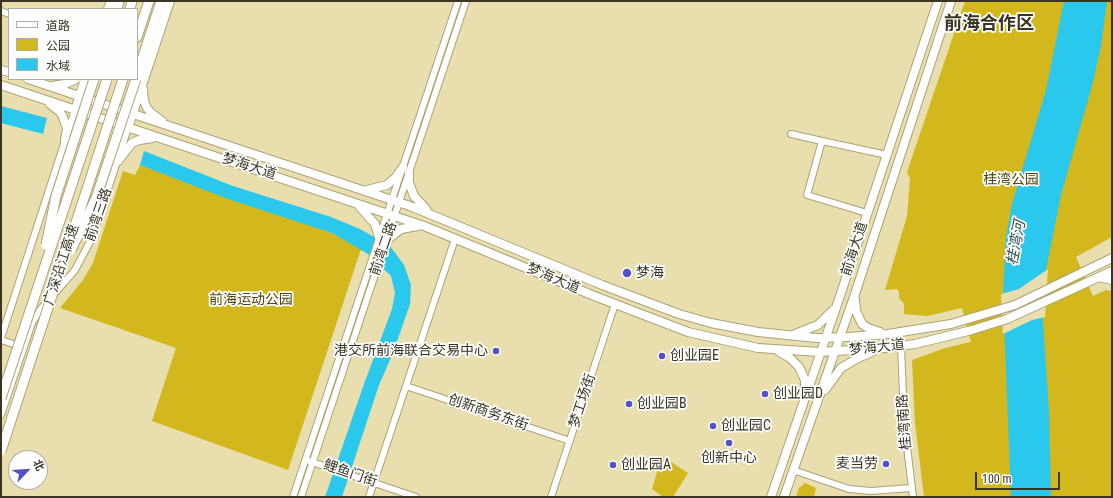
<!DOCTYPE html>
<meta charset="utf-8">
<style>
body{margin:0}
#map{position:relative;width:1113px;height:498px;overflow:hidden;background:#e8deae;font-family:"Roboto Condensed","Noto Sans SC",sans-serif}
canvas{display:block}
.frame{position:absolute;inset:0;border:2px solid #393522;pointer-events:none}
.legend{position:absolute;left:8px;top:8px;width:130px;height:72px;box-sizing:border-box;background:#fefefe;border:1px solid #afaea6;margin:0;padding:5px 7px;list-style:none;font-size:12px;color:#393522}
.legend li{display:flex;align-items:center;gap:8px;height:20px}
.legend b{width:20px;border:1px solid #afaea6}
.north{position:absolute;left:8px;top:450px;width:40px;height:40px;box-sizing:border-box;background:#fefefe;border:1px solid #afaea6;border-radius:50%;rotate:65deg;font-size:11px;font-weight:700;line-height:16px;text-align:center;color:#393522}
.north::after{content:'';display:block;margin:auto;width:14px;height:18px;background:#5251c8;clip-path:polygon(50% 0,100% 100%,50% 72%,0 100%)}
.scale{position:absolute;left:975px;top:472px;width:85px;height:18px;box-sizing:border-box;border:2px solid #393522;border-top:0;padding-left:5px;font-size:12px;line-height:14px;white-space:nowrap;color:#393522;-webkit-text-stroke:3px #fefefe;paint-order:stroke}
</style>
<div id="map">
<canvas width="1113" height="498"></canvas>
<div class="frame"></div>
<ul class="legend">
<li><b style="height:5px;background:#fff"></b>道路</li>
<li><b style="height:11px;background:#d2b71d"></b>公园</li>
<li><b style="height:11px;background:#2ac8ec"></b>水域</li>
</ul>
<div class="north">北</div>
<div class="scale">100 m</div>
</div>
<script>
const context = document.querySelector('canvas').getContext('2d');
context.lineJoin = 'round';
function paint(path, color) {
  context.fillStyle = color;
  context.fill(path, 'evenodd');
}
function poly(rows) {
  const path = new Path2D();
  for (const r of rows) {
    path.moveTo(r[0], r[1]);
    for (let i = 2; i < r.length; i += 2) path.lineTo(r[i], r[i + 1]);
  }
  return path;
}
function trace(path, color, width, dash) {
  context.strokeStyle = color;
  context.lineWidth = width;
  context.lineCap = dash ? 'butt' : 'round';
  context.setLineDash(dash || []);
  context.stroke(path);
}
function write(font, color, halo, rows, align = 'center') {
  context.font = font + ' "Roboto Condensed","Noto Sans SC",sans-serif';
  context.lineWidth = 3.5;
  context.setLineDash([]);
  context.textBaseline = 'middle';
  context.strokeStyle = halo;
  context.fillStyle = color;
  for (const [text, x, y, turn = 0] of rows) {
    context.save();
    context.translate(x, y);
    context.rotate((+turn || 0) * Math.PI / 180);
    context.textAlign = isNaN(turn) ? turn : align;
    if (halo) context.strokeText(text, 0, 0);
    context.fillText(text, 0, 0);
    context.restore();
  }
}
paint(poly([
 [965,1,1112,1,1112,237,1076,257,1093,296,1106,290,1112,291,1112,497,924,497,915,423,912,360,945,348,971,342,962,308,927,316,904,314,904,304,899,298,899,292,897,289,885,290,907,216,910,179,907,172],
 [140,165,332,233,361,249,288,470,152,421,176,348,60,308,83,280,93,263,123,171,135,175],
 [662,456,688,473,673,497,663,497,652,489],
 [805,483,816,488,814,497,796,497,799,488]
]), '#d2b71d');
paint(poly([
 [1064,1,1107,1,1101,46,1093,82,1061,195,1046,270,1043,322,1049,412,1051,497,1011,497,1003,294,1006,237,1012,204,1046,90],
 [1,106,47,118,43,134,1,123],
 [144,151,233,186,331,217,360,229,390,246,404,265,411,285,410,304,393,353,379,385,342,497,325,497,364,384,392,309,395,293,391,276,368,254,332,233,228,199,140,165]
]), '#2ac8ec');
paint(poly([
 [1048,269,1045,317,1032,320,1003,334,1001,294,1019,289]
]), '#e8deae');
const minor = poly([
 [1,11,9,14],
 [791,134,822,141],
 [867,213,807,195,822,141,887,155],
 [1,338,75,110],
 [1,340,20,346],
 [901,346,904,421,913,497],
 [406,386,570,441],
 [1,415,32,323,40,310,75,270,92,238,128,128],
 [309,461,416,497],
 [793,470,849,489,871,491,911,488],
 [293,497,458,1],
 [301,497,466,1],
 [369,497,455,239],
 [551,497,615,304]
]);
const major = poly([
 [108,9,111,1],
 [1,70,9,72],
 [28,79,410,206,602,285,679,314,711,323,758,332,816,338,849,337,888,334,951,324,1015,305,1112,258],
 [1,85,424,226,597,297,688,332,758,348,820,352,884,348,915,344,972,330,1007,319,1112,271],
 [52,86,65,84,76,79],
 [143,89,144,101,147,108,151,113,162,121],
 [50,104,60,112,63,117,67,129,65,140],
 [75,110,85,79],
 [128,128,170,1],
 [118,161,132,143,139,140,153,138],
 [409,173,409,183,414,196,426,209],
 [367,190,387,185,396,177,403,167],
 [359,206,375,224,379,237],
 [386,241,401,229,418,226],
 [1099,277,1112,280],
 [855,299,856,311,862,324,868,328,880,332],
 [795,334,818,325,833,310],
 [778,351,790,358,799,367,805,380,805,392],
 [825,390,841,368,858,358,872,352],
 [771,497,839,299,938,1],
 [784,497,855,294,951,1]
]);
const highway = poly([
 [117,9,119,1],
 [130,9,132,1],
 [137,37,149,1],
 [137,75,161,1]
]);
trace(minor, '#aca275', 8);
trace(major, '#aca275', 10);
trace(highway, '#aca275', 11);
trace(minor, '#fff', 6);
trace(major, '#fff', 8);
trace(highway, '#fff', 9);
const highwayBridge = poly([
 [46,245,56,196,94,79],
 [71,250,96,198,136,79],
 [1,398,107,79],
 [1,451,123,79]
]);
trace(highwayBridge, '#aca275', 11, []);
trace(highwayBridge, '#fff', 9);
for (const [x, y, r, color] of [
 [627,273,5,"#5251c8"],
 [496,351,4,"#5251c8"],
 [662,356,4,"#5251c8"],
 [765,394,4,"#5251c8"],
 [629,404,4,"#5251c8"],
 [713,426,4,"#5251c8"],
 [729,443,4,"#5251c8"],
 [886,464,4,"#5251c8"],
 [613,465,4,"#5251c8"]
]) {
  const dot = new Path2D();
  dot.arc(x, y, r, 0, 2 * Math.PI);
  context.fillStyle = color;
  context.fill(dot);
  trace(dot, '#fefefe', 1.5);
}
write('14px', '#393522', '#fefefe', [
 ["梦海大道",249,167,18],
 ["前湾三路",99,215,-71],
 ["前湾二路",384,249,-71],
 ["前海大道",855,249,-72],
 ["广深沿江高速",62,265,-72],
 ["梦海大道",553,279,23],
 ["梦海大道",877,348,-6],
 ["梦工场街",583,401,-72],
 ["创新商务东街",488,413,19],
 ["桂湾南路",905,422,-94],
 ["鲤鱼门街",350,474,19]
]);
write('14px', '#524708', '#fefefe', [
 ["桂湾公园",1011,180],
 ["前海运动公园",251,300]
]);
write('14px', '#393522', '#fefefe', [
 ["梦海",636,273],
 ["港交所前海联合交易中心",488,351,"right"],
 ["创业园E",670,356],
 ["创业园D",773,394],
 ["创业园B",637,404],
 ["创业园C",721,426],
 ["创新中心",729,458,"center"],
 ["麦当劳",878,464,"right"],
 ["创业园A",621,465]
], 'left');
write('italic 15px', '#325059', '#fefefe', [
 ["桂湾河",1017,243,-79]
]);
write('bold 18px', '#393522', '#fefefe', [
 ["前海合作区",989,24]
]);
</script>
